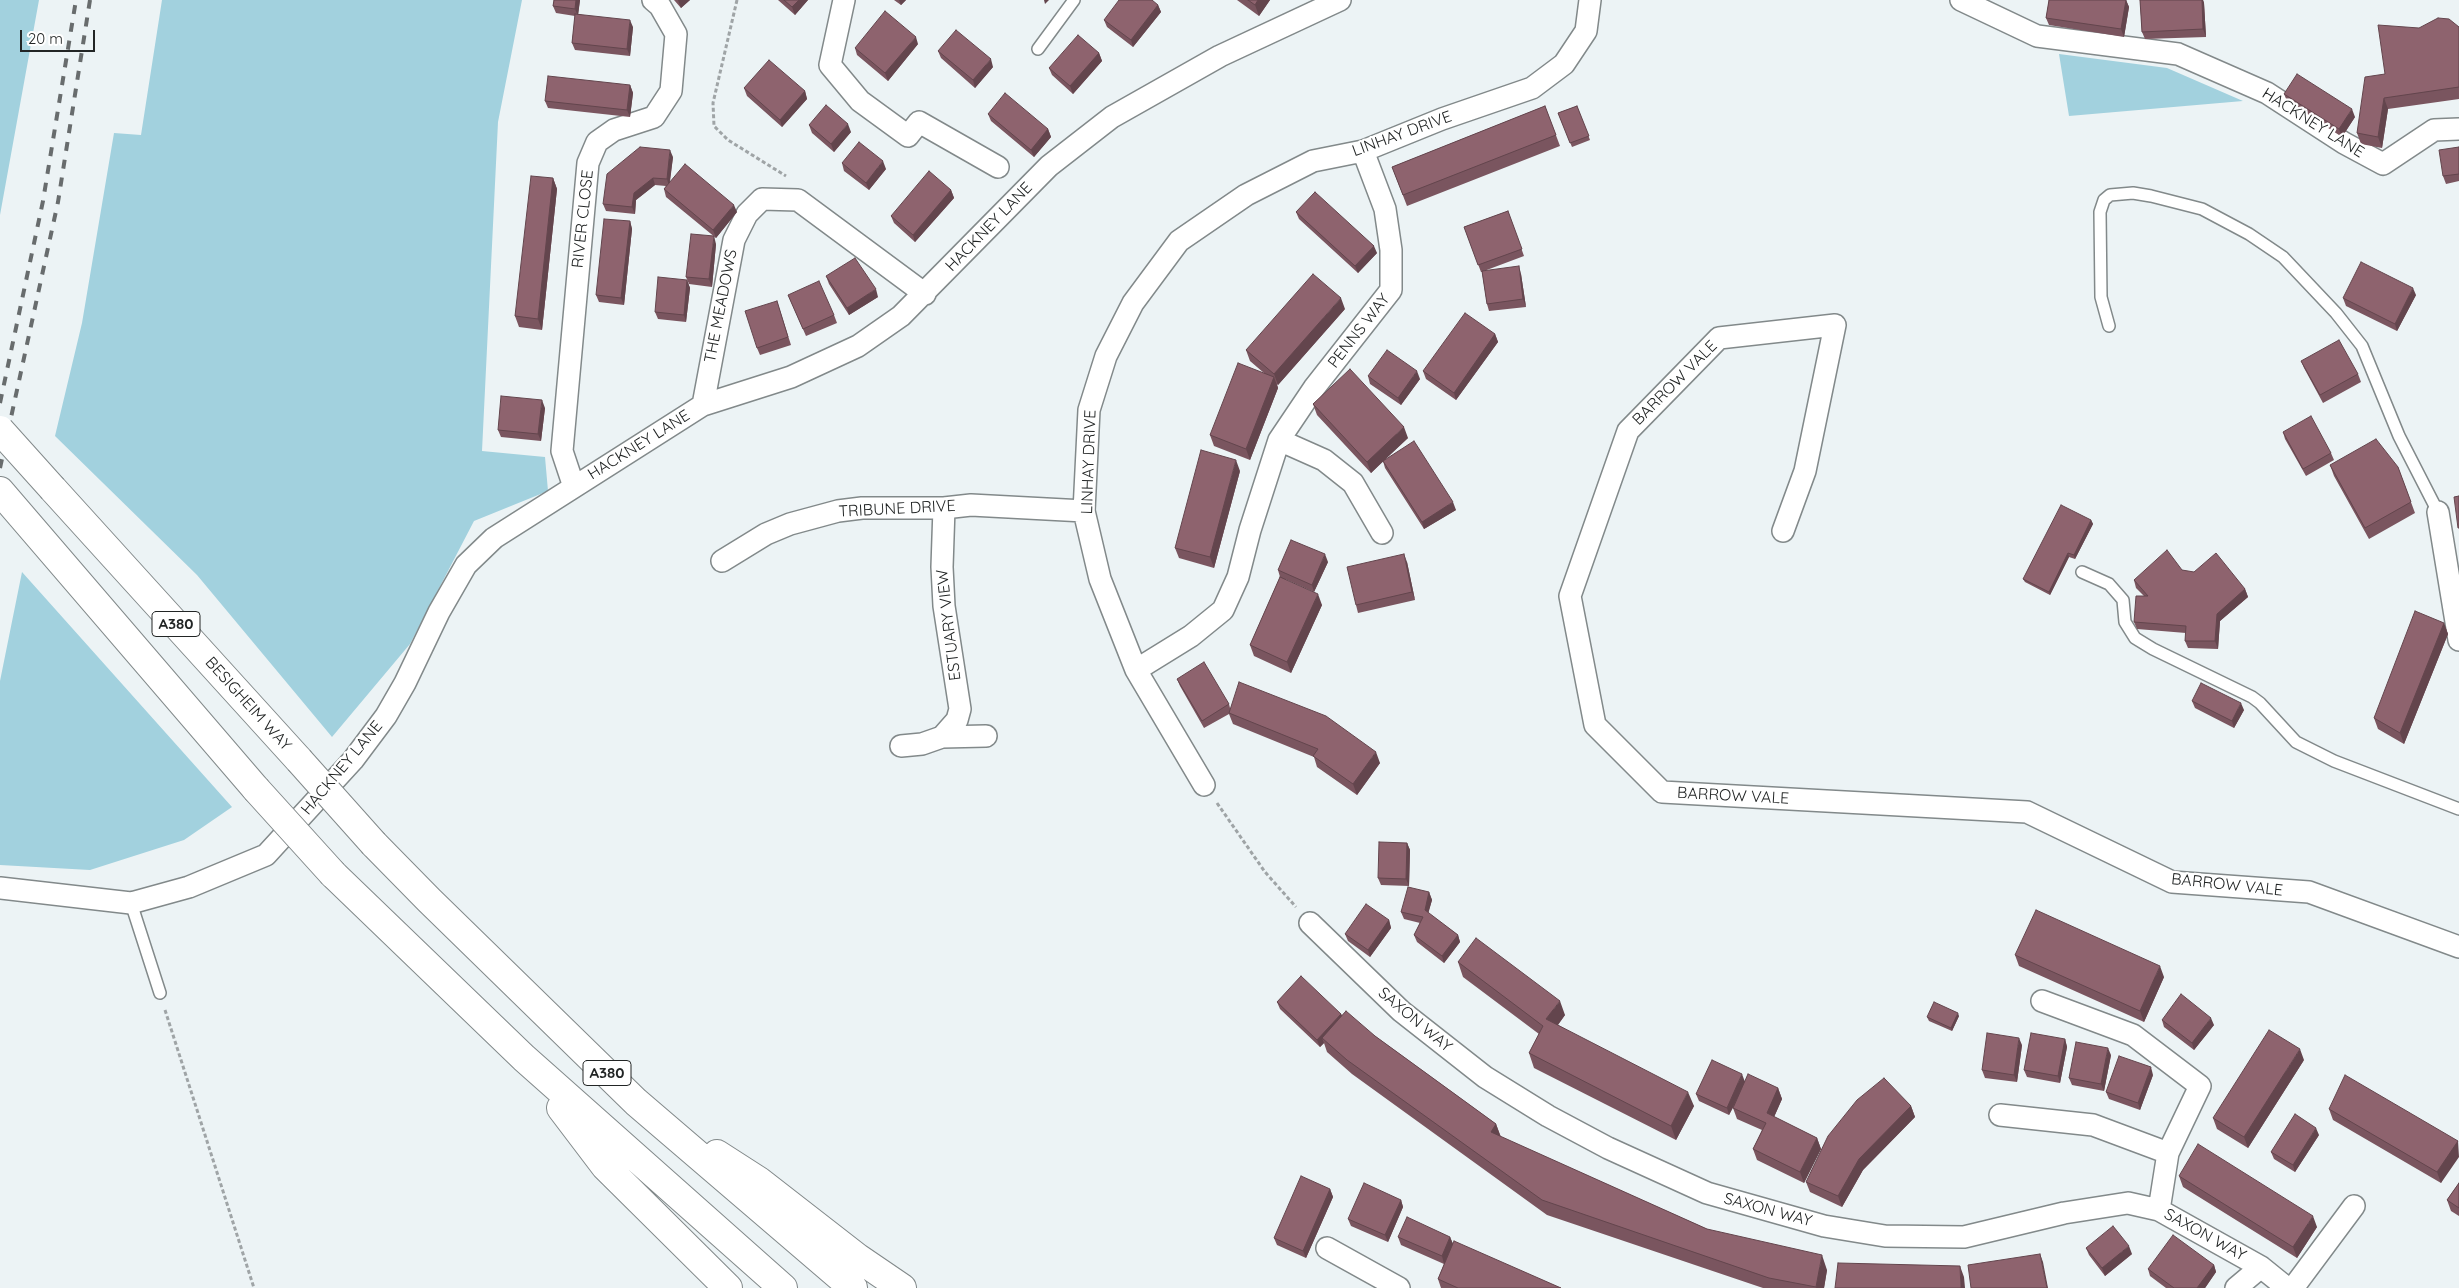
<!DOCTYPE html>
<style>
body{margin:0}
#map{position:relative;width:2459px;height:1288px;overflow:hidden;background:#ecf3f5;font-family:Quicksand,sans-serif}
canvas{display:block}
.scale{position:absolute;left:20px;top:30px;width:75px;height:22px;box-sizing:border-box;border:2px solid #222525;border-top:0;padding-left:6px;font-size:15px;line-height:18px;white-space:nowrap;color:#222525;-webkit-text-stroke:4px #fff;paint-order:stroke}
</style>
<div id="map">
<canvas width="2459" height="1288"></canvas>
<div class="scale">20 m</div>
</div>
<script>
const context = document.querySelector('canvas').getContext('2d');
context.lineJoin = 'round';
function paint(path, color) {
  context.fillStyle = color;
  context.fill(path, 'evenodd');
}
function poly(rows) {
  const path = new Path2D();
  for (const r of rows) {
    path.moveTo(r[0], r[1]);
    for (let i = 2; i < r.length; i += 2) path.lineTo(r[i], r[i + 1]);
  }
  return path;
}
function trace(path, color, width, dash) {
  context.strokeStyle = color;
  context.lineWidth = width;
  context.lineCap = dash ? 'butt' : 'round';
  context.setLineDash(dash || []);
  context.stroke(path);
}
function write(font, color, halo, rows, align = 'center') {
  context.font = font + ' Quicksand,sans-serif';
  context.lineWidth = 4.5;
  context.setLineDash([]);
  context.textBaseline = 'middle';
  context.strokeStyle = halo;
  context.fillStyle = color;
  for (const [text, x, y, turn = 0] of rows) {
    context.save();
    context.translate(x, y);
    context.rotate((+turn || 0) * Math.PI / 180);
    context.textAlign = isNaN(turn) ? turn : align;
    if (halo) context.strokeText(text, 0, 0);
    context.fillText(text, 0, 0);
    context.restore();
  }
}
paint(poly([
 [0,0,39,0,0,215],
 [162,0,522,0,498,122,482,451,545,457,548,491,474,521,410,644,332,737,197,575,55,436,82,323,114,133,141,135],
 [2059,54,2167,68,2243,101,2069,116],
 [22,572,232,807,184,840,90,870,0,865,0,681]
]), '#a2d1de');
const lane = poly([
 [1038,49,1074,0],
 [2109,326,2101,297,2100,212,2104,200,2110,195,2133,193,2151,196,2202,209,2249,234,2283,257,2336,313,2362,346,2399,436,2438,512],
 [2082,572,2109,584,2123,600,2125,622,2135,638,2153,649,2252,697,2260,703,2296,742,2334,761,2459,809],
 [131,903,160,993]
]);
const street = poly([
 [844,0,830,65,860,101,908,136,919,122,998,167],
 [1961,0,2037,36,2178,54,2267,93,2344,143,2383,164,2434,130,2459,129],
 [703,405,734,240,747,214,762,199,798,200,925,294],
 [1279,440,1324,460,1353,483,1382,533],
 [574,487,562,451,588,163,597,142,614,130,654,117,671,91,676,34,660,6,653,0],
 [2438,512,2459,640],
 [1783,531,1805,471,1835,325,1719,338,1628,431,1570,596,1595,725,1662,792,2027,812,2172,882,2309,892,2459,947],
 [722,561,766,534,790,524,838,511,862,508,944,508,971,505,1084,511],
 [1136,670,1191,636,1223,610,1238,577,1250,530,1279,440,1314,388,1391,290,1391,250,1385,209,1363,151],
 [942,737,986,736],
 [901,746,922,744,942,737,957,720,960,709,944,606,942,567,944,508],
 [1204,785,1136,670,1100,579,1084,511,1089,410,1106,356,1133,303,1179,241,1246,195,1313,161,1363,151,1442,119,1532,88,1564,64,1586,31,1590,0],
 [0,888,131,903,189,887,266,855,353,760,386,716,405,683,439,612,466,565,494,538,703,405,791,377,858,346,901,316,1049,166,1112,117,1220,56,1340,0],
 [1310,923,1401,1011,1485,1077,1548,1116,1608,1148,1707,1193,1824,1226,1885,1236,1964,1237,2064,1213,2128,1203,2159,1210,2261,1267,2287,1288],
 [2042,1001,2133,1035,2200,1086,2168,1153,2159,1210],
 [2000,1115,2093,1125,2168,1153],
 [1327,1248,1399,1288],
 [2236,1288,2261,1267],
 [2293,1288,2354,1206]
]);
const highway = poly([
 [53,489,299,760],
 [0,491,256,789],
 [374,844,429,900,636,1102,853,1288],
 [333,874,524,1058,783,1288],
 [561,1108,605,1166,728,1288],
 [717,1154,759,1181,858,1258,902,1288]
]);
trace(lane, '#82898a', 14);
trace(street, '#82898a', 24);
trace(highway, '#82898a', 30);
trace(poly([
 [737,0,713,103,714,126,728,140,786,176],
 [1217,803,1265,872,1296,907],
 [165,1010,254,1288]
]), '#9fa4a6', 3, [4, 2.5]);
trace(lane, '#fff', 11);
trace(street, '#fff', 21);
trace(highway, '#fff', 28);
trace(poly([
 [0,403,43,201,76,0],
 [0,468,58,202,90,0]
]), '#686c6d', 4, [9, 9]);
const highwayBridge = poly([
 [0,430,53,489],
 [299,760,374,844],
 [256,789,333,874]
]);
trace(highwayBridge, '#82898a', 30, []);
trace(highwayBridge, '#fff', 28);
paint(poly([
 [554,0,580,0,578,14,633,27,630,56,575,50,572,43,575,16,556,13,553,6],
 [674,0,690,0,681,8],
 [778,0,808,0,795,15],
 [894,0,906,0,901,5],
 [1237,0,1270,0,1259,16],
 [2049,0,2126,0,2129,7,2124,37,2049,25,2046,18],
 [2140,0,2203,0,2204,3,2206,37,2145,39,2142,32],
 [1158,5,1161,12,1133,47,1107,27,1104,20],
 [2459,27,2459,99,2388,109,2382,148,2361,144,2357,133,2385,74,2419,28],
 [918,44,888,81,857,55,855,48],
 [938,51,993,67,975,88,941,58],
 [1099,53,1102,61,1073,94,1052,75,1049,68],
 [630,85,633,93,630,117,548,108,545,101],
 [744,88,805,91,807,99,782,127,747,96],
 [2284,94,2355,117,2342,137,2287,101],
 [1545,106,1560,146,1407,206,1392,167],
 [1577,106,1590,140,1572,147,1558,113],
 [988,114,1048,129,1051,137,1034,157,991,121],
 [809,125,851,132,834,152,812,133],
 [2459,147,2459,181,2446,184,2443,176],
 [673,157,670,182,737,212,716,238,666,197,664,189,666,186,655,185,636,200,635,214,606,211,603,204],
 [842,163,886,169,869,190,844,171],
 [553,178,557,189,542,330,519,327,515,316],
 [951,190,954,198,915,242,894,223,891,216],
 [1508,211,1524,256,1484,271,1521,274,1526,307,1489,311,1487,304,1482,272,1481,272,1464,227],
 [1296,212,1377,253,1358,273,1299,219],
 [630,221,632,229,624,305,599,302,596,295],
 [716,244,712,287,689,284,686,277],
 [826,276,878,297,849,315,829,284],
 [687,280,690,288,686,322,658,319,655,312],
 [788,295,834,315,837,323,806,336],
 [2416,295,2397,331,2346,306,2343,298],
 [777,301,791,345,760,355,757,348],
 [1345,309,1278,385,1277,384,1278,388,1250,460,1214,446,1210,435,1264,373,1250,361,1246,350],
 [1495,334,1498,342,1456,400,1426,379,1423,371],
 [2301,361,2358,374,2361,382,2323,403,2304,368],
 [1368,376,1420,379,1401,405,1370,384],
 [1313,404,1408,438,1385,459,1456,510,1424,529,1385,468,1383,461,1371,473,1317,415],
 [545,408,541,441,501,437,498,430],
 [2283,432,2331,453,2334,460,2306,476,2285,439],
 [2330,465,2398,467,2415,513,2369,539,2334,476],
 [1240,471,1214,568,1179,558,1175,548],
 [2091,520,2093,524,2075,559,2069,557,2050,595,2025,582,2023,579],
 [1328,562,1314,592,1285,579,1322,605,1291,673,1254,656,1250,645,1280,577,1278,570],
 [1407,562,1415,600,1358,613,1356,605],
 [2182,570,2245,589,2248,597,2220,621,2218,649,2188,648,2185,641,2186,633,2137,629,2134,622,2144,596,2136,588,2134,580],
 [2444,623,2448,634,2404,744,2378,729,2374,718],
 [1177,679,1229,704,1230,708,1380,763,1357,795,1317,767,1314,757,1233,724,1229,714,1204,728,1180,686],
 [2192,701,2244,710,2234,728,2195,708],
 [1407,843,1410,850,1409,886,1381,885,1378,878],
 [1429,892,1432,900,1428,913,1458,935,1460,942,1444,963,1417,942,1414,935,1420,923,1404,919,1401,912],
 [1389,920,1391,928,1370,957,1348,941,1345,934],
 [2015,955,2164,977,2144,1022,2019,966],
 [1458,962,1565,1015,1558,1025,1694,1106,1676,1140,1534,1068,1529,1053,1539,1034,1463,977],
 [1277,1002,1341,1014,1342,1015,1375,1036,1496,1124,1501,1137,1707,1229,1827,1270,1824,1288,1763,1288,1547,1215,1352,1074,1327,1052,1324,1043,1320,1047,1280,1009],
 [1959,1016,1952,1031,1929,1021,1927,1017],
 [2162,1020,2214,1025,2194,1050,2164,1027],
 [2065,1039,2067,1047,2060,1083,2027,1077,2024,1070],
 [2022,1045,2017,1082,1985,1078,1982,1070],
 [2111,1055,2104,1091,2072,1085,2069,1078],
 [2304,1060,2248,1148,2217,1129,2213,1118],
 [2153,1075,2140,1110,2109,1099,2106,1092],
 [1745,1081,1778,1088,1782,1099,1774,1117,1817,1138,1821,1149,1804,1183,1757,1160,1753,1149,1762,1130,1737,1119,1733,1108,1734,1106,1729,1115,1699,1101,1696,1094],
 [1911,1106,1915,1117,1863,1170,1842,1207,1810,1192,1806,1182],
 [2329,1109,2458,1141,2441,1183,2333,1120],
 [2319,1135,2295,1172,2274,1159,2271,1152],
 [2179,1176,2317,1227,2297,1258,2183,1187],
 [2459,1183,2459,1216,2451,1211,2447,1200],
 [1330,1189,1333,1197,1306,1258,1277,1245,1274,1238],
 [1401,1200,1403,1207,1388,1242,1351,1226,1348,1219],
 [1398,1237,1450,1237,1453,1244,1561,1288,1441,1288,1438,1279,1444,1264,1401,1245],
 [2086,1248,2132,1254,2105,1276,2089,1255],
 [2214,1265,2216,1272,2205,1288,2166,1288,2150,1276,2148,1269]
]), '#7a555f');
paint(poly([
 [576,0,580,0,578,16,575,9],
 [678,0,690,0,681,8],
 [799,0,808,0,795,15,792,7],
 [899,0,906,0,901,5],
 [1044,0,1049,0,1045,4],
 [1258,0,1270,0,1259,16,1255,5],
 [2126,0,2129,7,2124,37,2121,29],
 [2202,0,2203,0,2204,3,2206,37,2203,29],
 [1158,5,1161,12,1133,47,1131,40],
 [630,20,633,27,630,56,627,49],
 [916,37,918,44,888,81,885,73],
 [1099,53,1102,61,1073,94,1070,86],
 [991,59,993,67,975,88,973,80],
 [630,85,633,93,630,117,627,110],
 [805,91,807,99,782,127,780,120],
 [2384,98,2388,109,2382,148,2378,137],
 [2352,109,2355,117,2342,137,2339,129],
 [848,124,851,132,834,152,831,144],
 [1048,129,1051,137,1034,157,1031,150],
 [670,150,673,157,669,186,667,179],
 [883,161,886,169,869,190,866,183],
 [553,178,557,189,542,330,538,319],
 [653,178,655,185,636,200,635,214,632,207,634,193],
 [951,190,954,198,915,242,913,235],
 [734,205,737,212,716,238,713,230],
 [630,221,632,229,624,305,621,298],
 [714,236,716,244,712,287,709,279],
 [1374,246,1377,253,1358,273,1355,266],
 [1519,266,1521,274,1526,307,1523,299],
 [687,280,690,288,686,322,684,315],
 [2413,288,2416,295,2397,331,2395,324],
 [876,289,878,297,849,315,847,308],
 [1341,298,1345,309,1278,385,1274,374],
 [1495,334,1498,342,1456,400,1454,393],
 [1417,371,1420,379,1401,405,1398,398],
 [1274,377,1278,388,1250,460,1246,449],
 [542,400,545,408,541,441,538,434],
 [1404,427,1408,438,1371,473,1367,462],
 [1236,460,1240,471,1214,568,1210,557],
 [1453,502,1456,510,1424,529,1422,522],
 [2091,520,2093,524,2075,559,2074,555],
 [2068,553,2069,557,2050,595,2049,592],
 [1325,554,1328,562,1314,592,1312,585],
 [1404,554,1407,562,1415,600,1412,592],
 [2245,589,2248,597,2220,621,2218,649,2215,641,2217,614],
 [1318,594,1322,605,1291,673,1287,662],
 [2444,623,2448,634,2404,744,2400,733],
 [2241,703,2244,710,2234,728,2232,721],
 [1376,752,1380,763,1357,795,1353,784],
 [1407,843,1410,850,1409,886,1406,879],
 [1429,892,1432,900,1427,918,1425,910],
 [1389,920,1391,928,1370,957,1368,950],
 [1458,935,1460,942,1444,963,1442,956],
 [2160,966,2164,977,2144,1022,2140,1011],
 [1560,1001,1565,1015,1551,1034,1546,1019],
 [1958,1013,1959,1016,1952,1031,1951,1028],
 [1341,1014,1344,1021,1322,1038,1324,1043,1320,1047,1317,1040],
 [2211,1018,2214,1025,2194,1050,2192,1043],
 [2019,1038,2022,1045,2017,1082,2014,1075],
 [2065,1039,2067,1047,2060,1083,2058,1076],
 [2108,1048,2111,1055,2104,1091,2101,1084],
 [2300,1049,2304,1060,2248,1148,2244,1137],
 [2151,1067,2153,1075,2140,1110,2138,1103],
 [1742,1074,1745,1082,1729,1115,1727,1108],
 [1778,1088,1782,1099,1771,1124,1767,1113],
 [1688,1092,1694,1106,1676,1140,1671,1126],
 [1911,1106,1915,1117,1863,1170,1842,1207,1838,1196,1859,1159],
 [1496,1124,1501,1138,1491,1132],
 [2316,1128,2319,1135,2295,1172,2293,1165],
 [1817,1138,1821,1149,1804,1183,1800,1172],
 [2458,1141,2459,1157,2441,1183,2437,1172],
 [1330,1189,1333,1197,1306,1258,1303,1251],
 [1401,1200,1403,1207,1388,1242,1385,1235],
 [2313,1216,2317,1227,2297,1258,2293,1247],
 [1450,1237,1453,1244,1444,1264,1442,1256],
 [2129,1246,2132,1254,2105,1276,2102,1268],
 [2040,1254,2043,1262,2048,1288,2047,1288],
 [1822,1255,1827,1270,1824,1288,1816,1288],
 [2214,1265,2216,1272,2205,1288,2197,1288],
 [1960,1266,1964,1277,1965,1288,1961,1288]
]), '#63454d');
const building = poly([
 [554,0,576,0,575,9,553,6,554,0],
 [784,0,799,0,792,7,784,0],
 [1119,0,1152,0,1158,5,1131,40,1104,20,1119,0],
 [1248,0,1258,0,1255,5,1248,0],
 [2049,0,2126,0,2121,29,2046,18,2049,0],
 [2140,0,2202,0,2203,29,2142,32,2140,0],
 [885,11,916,37,885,73,855,48,885,11],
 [575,14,630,20,627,49,572,43,575,14],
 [2438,18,2449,19,2459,27,2459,87,2384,98,2378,137,2357,133,2365,77,2385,74,2378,25,2419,28,2438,18],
 [956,30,991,59,973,80,938,51,956,30],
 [1078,35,1099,53,1070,86,1049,68,1078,35],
 [769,60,805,91,780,120,744,88,769,60],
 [2297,74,2352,109,2339,129,2284,94,2297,74],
 [548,76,630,85,627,110,545,101,548,76],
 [1005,93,1048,129,1031,150,988,114,1005,93],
 [826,105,848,124,831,144,809,125,826,105],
 [1545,106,1556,135,1403,195,1392,167,1545,106],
 [1577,106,1589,136,1570,143,1558,113,1577,106],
 [859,142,883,161,866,183,842,163,859,142],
 [640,147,670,150,667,179,653,178,634,193,632,207,603,204,607,174,640,147],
 [2459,147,2459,174,2443,176,2439,150,2459,147],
 [685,164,734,205,713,230,664,189,685,164],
 [929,171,951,190,913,235,891,216,929,171],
 [531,176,553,178,538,319,515,316,531,176],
 [1315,192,1374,246,1355,266,1296,212,1315,192],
 [1508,211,1522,249,1478,265,1464,227,1508,211],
 [604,219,630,221,621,298,596,295,604,219],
 [691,234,714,236,709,279,686,277,691,234],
 [855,258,876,289,847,308,826,276,855,258],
 [2361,262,2413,288,2395,324,2343,298,2361,262],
 [1519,266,1523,299,1487,304,1482,271,1519,266],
 [1313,274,1341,298,1274,374,1246,350,1313,274],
 [658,277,687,280,684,315,655,312,658,277],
 [819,281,834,315,803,329,788,295,819,281],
 [777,301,788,337,757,348,745,311,777,301],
 [1465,313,1495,334,1454,393,1423,371,1465,313],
 [2339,340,2358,374,2320,395,2301,361,2339,340],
 [1387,350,1417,371,1398,398,1368,376,1387,350],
 [1238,363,1274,377,1246,449,1210,435,1238,363],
 [1350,369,1404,427,1367,462,1313,404,1350,369],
 [501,396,542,400,538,434,498,430,501,396],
 [2311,416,2331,453,2303,469,2283,432,2311,416],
 [2376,439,2398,467,2411,502,2365,528,2330,465,2376,439],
 [1414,441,1453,502,1422,522,1383,461,1414,441],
 [1201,450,1236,460,1210,557,1175,548,1201,450],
 [2459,496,2459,528,2458,528,2454,497,2459,496],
 [2061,505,2091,520,2074,555,2068,553,2049,592,2023,579,2061,505],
 [1291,540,1325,554,1312,585,1278,570,1291,540],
 [2167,550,2182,570,2194,572,2216,553,2245,589,2217,614,2215,641,2185,641,2186,626,2134,622,2136,596,2148,596,2134,580,2167,550],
 [1404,554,1412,592,1356,605,1347,567,1404,554],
 [1280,577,1318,594,1287,662,1250,645,1280,577],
 [2415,611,2444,623,2400,733,2374,718,2415,611],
 [1204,662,1229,704,1202,721,1177,679,1204,662],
 [1239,682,1326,716,1376,752,1353,784,1313,756,1318,749,1229,713,1239,682],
 [2201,683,2241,703,2232,721,2192,701,2201,683],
 [1379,842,1407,843,1406,879,1378,878,1379,842],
 [1408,887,1429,892,1425,910,1458,935,1442,956,1414,935,1423,917,1401,912,1408,887],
 [1366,904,1389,920,1368,950,1345,934,1366,904],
 [2036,910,2160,966,2140,1011,2015,955,2036,910],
 [1476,938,1560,1001,1546,1019,1688,1092,1671,1126,1529,1053,1543,1026,1458,962,1476,938],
 [1301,976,1341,1014,1317,1040,1277,1002,1301,976],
 [2181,994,2211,1018,2192,1043,2162,1020,2181,994],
 [1934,1002,1958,1013,1951,1028,1927,1017,1934,1002],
 [1346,1011,1375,1036,1496,1124,1491,1132,1707,1229,1822,1255,1816,1287,1769,1278,1542,1200,1347,1060,1322,1038,1346,1011],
 [2269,1030,2300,1049,2244,1137,2213,1118,2269,1030],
 [1987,1033,2019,1038,2014,1075,1982,1070,1987,1033],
 [2031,1033,2065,1039,2058,1076,2024,1070,2031,1033],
 [2076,1042,2108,1048,2101,1084,2069,1078,2076,1042],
 [2119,1056,2151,1067,2138,1103,2106,1092,2119,1056],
 [1712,1060,1742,1074,1727,1108,1696,1094,1712,1060],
 [1748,1074,1778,1088,1767,1113,1817,1138,1800,1172,1753,1149,1766,1123,1733,1108,1748,1074],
 [2345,1075,2458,1141,2437,1172,2329,1109,2345,1075],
 [1884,1078,1911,1106,1859,1159,1838,1196,1806,1182,1828,1136,1857,1100,1884,1078],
 [2295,1114,2316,1128,2293,1165,2271,1152,2295,1114],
 [2198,1144,2313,1216,2293,1247,2179,1176,2198,1144],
 [1301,1176,1330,1189,1303,1251,1274,1238,1301,1176],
 [1364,1183,1401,1200,1385,1235,1348,1219,1364,1183],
 [2459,1183,2459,1208,2447,1200,2459,1183],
 [1407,1217,1450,1237,1442,1256,1398,1237,1407,1217],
 [2113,1226,2129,1246,2102,1268,2086,1248,2113,1226],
 [2173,1235,2214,1265,2197,1288,2174,1288,2148,1269,2173,1235],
 [1454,1241,1561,1288,1458,1288,1438,1279,1454,1241],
 [2040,1254,2047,1288,1971,1288,1968,1265,2040,1254],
 [1838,1263,1960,1266,1961,1288,1835,1288,1838,1263]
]);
paint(building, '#8e636e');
trace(building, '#63454d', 1);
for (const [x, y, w] of [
 [176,624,48],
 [607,1073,48]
]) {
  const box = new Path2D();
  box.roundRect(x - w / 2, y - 12.5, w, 25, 4);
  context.fillStyle = '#fff';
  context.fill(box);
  trace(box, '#222525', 1);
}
write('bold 15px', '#222525', null, [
 ["A380",176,624],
 ["A380",607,1073]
]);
write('16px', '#222525', '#fff', [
 ["HACKNEY LANE",2313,123,32],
 ["LINHAY DRIVE",1402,134,-20],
 ["RIVER CLOSE",583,219,-84],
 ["HACKNEY LANE",989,227,-46],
 ["THE MEADOWS",721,306,-79],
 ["PENNS WAY",1359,331,-52],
 ["BARROW VALE",1675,383,-45],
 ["HACKNEY LANE",639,445,-32],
 ["LINHAY DRIVE",1089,462,-88],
 ["TRIBUNE DRIVE",897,509,-3],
 ["ESTUARY VIEW",949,625,-97],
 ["BESIGHEIM WAY",248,704,48],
 ["HACKNEY LANE",342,768,-50],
 ["BARROW VALE",1733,796,3],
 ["BARROW VALE",2227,885,6],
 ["SAXON WAY",1415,1020,40],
 ["SAXON WAY",1768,1210,15],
 ["SAXON WAY",2205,1235,29]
]);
</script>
